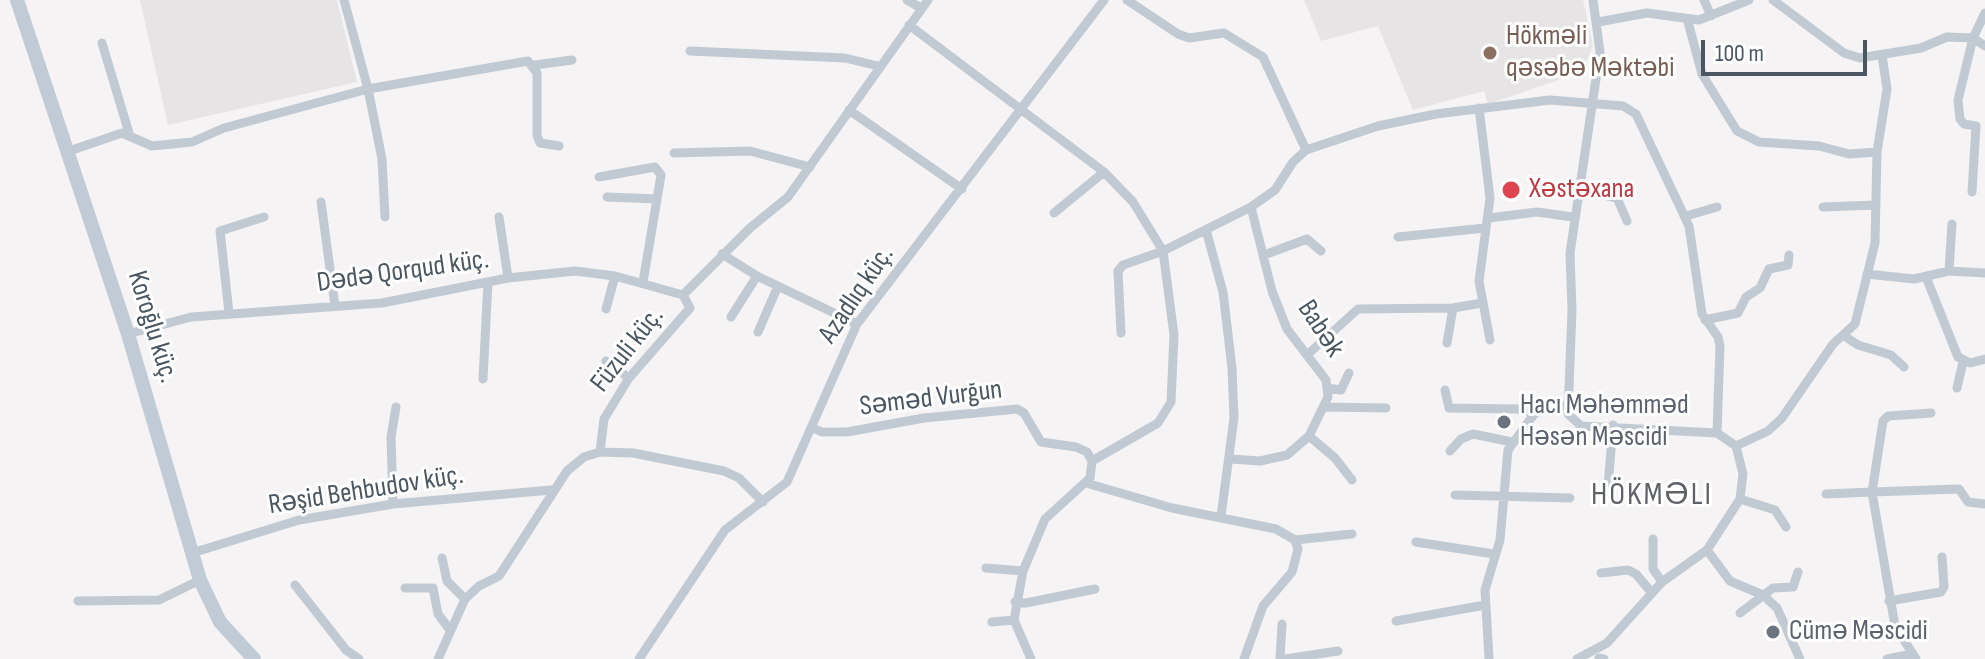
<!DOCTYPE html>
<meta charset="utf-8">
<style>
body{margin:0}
#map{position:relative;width:1985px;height:659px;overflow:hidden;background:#f5f3f3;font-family:"Sofia Sans Condensed",sans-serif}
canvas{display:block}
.scale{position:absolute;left:1701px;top:40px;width:166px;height:36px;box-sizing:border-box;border:4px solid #4a5661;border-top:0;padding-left:10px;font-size:24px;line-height:28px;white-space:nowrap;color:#4a5661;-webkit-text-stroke:6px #fff;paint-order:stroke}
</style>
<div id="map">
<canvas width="1985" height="659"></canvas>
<div class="scale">100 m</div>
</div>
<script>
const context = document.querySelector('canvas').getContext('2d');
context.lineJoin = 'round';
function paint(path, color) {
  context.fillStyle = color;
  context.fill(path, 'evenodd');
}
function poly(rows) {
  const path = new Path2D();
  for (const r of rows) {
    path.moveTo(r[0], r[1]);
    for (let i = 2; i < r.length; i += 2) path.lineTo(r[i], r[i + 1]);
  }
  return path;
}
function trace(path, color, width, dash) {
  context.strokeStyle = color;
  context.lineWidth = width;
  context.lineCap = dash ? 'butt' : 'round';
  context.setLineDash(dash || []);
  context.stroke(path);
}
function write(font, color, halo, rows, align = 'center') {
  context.font = font + ' "Sofia Sans Condensed",sans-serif';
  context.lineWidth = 6;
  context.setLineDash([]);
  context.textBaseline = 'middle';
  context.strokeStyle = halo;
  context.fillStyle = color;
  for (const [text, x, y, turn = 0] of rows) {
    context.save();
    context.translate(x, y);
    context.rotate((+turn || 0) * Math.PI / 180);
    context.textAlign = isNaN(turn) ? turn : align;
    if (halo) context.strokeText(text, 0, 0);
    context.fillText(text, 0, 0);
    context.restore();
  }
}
paint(poly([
 [140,0,337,0,357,82,168,125],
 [1304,0,1583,0,1593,46,1582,72,1488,104,1484,91,1413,110,1378,26,1321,41]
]), '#e6e4e5');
trace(poly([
 [907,0,921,8],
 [1127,0,1178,34,1189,38,1224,33,1263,57,1306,150],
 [1704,0,1711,16],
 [1773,0,1844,53,1860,58,1921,48,1947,37,1973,38,1985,13],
 [1598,22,1647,13,1699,20,1749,0],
 [1688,22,1702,74,1737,131,1759,142,1819,146,1849,154,1877,152],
 [909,25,1104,172,1133,202,1163,251,1174,335,1171,402,1158,423,1092,461],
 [102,43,129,133],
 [690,51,845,58,878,66],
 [535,65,572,60],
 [1479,108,1490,198,1479,281,1490,340],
 [849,110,962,189],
 [69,151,122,133,152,146,192,142,224,128,368,89,344,0],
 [674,153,750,151,810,167],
 [599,177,655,167,661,175,657,199],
 [1578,189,1617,198,1627,221],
 [1972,192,1976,126,1964,124,1960,119,1958,100,1973,38,1985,46],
 [607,197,657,199,643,282],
 [321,202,335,306],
 [1823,207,1876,205],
 [1054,213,1104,172],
 [1686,216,1717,207],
 [385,217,382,159,368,89,528,61,537,73,537,135,540,143,559,146],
 [499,217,508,278],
 [1489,218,1537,212,1573,217],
 [1206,230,1223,292,1232,368,1234,418,1221,516],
 [1398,237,1485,228],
 [722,254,757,276,857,324],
 [1264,255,1307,239,1321,251],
 [1949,271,1952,224],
 [1867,274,1914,279,1949,271,1985,273],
 [1926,277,1958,357,1970,363,1985,359],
 [606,309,615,276],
 [229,313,220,231,264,217],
 [731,317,757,276],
 [1705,320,1738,313,1746,297,1760,288,1769,269,1788,265,1789,255],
 [758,332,778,286],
 [1121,333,1118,271,1123,265,1163,251,1251,207,1275,190,1293,162,1306,150,1378,126,1436,114,1550,100,1623,106,1636,114,1689,226,1702,314,1718,337,1720,346,1717,433],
 [128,334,191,317,382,303,508,278,575,271,615,276,683,295],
 [1843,335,1858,345,1891,355,1904,367],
 [1447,343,1453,308],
 [1307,355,1358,309,1453,308,1482,303],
 [606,361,629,378],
 [483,379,488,282],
 [1327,388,1341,390,1349,373],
 [1957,388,1963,362],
 [1445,390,1449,408,1517,409,1535,413],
 [1324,407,1386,408],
 [813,428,822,432,847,432,924,418,1017,409,1024,413,1041,442,1076,447,1087,452,1092,461,1090,478,1045,519,1023,571,1014,620,1031,659],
 [1309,436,1335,458,1352,480],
 [1736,446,1768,431,1782,418,1833,344,1855,324,1875,243,1877,152,1887,89,1882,55],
 [1450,451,1461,439,1473,434,1512,442],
 [600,452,633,453,724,471,739,478,763,502],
 [1231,459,1260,461,1287,455,1309,436,1328,397,1326,380,1287,329,1272,291,1251,207],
 [1086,483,1172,508,1276,529,1295,540,1352,534],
 [1608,487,1613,425],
 [1826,494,1872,492,1883,421,1888,416,1931,413],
 [1455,495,1570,498],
 [1740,499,1775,510,1786,527],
 [393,504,391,437,396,407],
 [1653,539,1653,569,1662,582],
 [1416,542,1494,554],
 [1707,550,1730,581,1763,595,1777,608,1800,659],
 [192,553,299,520,393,504,551,490],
 [442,558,447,581,465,599],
 [986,568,1023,571],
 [1601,573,1628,570,1636,574,1652,593],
 [295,585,346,650,359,659],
 [405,588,433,588,438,614,450,630],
 [78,601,159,600,200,580],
 [1889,601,1941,592,1944,587,1942,557],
 [1015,602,1026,603,1095,589],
 [1740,613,1773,588,1793,587,1798,572],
 [1396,621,1485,605],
 [992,622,1014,620],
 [1599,658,1604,659],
 [438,659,465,599,479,586,499,576,567,471,584,457,600,452,604,419,629,378,690,308,683,295,750,228,788,197,928,0],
 [639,659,725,530,787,482,857,324,1104,0],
 [1244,659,1263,606,1292,572,1298,549,1295,540],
 [1280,659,1282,624],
 [1285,659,1338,651],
 [1489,659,1485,590,1500,540,1508,450,1535,413,1567,404],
 [1577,659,1607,643,1662,582,1707,550,1740,499,1743,474,1736,446,1717,433,1581,426,1568,414,1572,310,1570,253,1600,52,1593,0],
 [1887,659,1912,654],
 [1916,659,1895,626,1872,492,1959,489,1968,502,1985,504]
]), '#c1cad2', 9);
trace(poly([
 [17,0,128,334,200,580,220,622,254,659]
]), '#c1cbd6', 14);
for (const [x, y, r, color] of [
 [1490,53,8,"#8d6e63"],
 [1511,190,10,"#e0444e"],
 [1504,422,8,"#6b7280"],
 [1773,632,8,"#6b7280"]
]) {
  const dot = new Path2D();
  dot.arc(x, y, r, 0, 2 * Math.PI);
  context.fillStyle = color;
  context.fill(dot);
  trace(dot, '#fff', 3);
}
write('28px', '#785e54', '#fff', [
 ["Hökməli",1506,37],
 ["qəsəbə Məktəbi",1506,69]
], 'left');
write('28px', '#be3a42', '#fff', [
 ["Xəstəxana",1529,190]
], 'left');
write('28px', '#4a5661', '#fff', [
 ["Dədə Qorqud küç.",403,272,-8],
 ["Azadlıq küç.",857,295,-56],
 ["Koroğlu küç.",152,327,73],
 ["Babək",1320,329,57],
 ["Füzuli küç.",628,350,-52],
 ["Səməd Vurğun",931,399,-7],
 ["Rəşid Behbudov küç.",366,491,-9]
]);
write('28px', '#5b616d', '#fff', [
 ["Hacı Məhəmməd",1520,406],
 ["Həsən Məscidi",1520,438],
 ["Cümə Məscidi",1789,632]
], 'left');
context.letterSpacing = '2px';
write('32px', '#5f6368', '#fff', [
 ["HÖKMƏLI",1652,496]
]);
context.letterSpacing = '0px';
</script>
